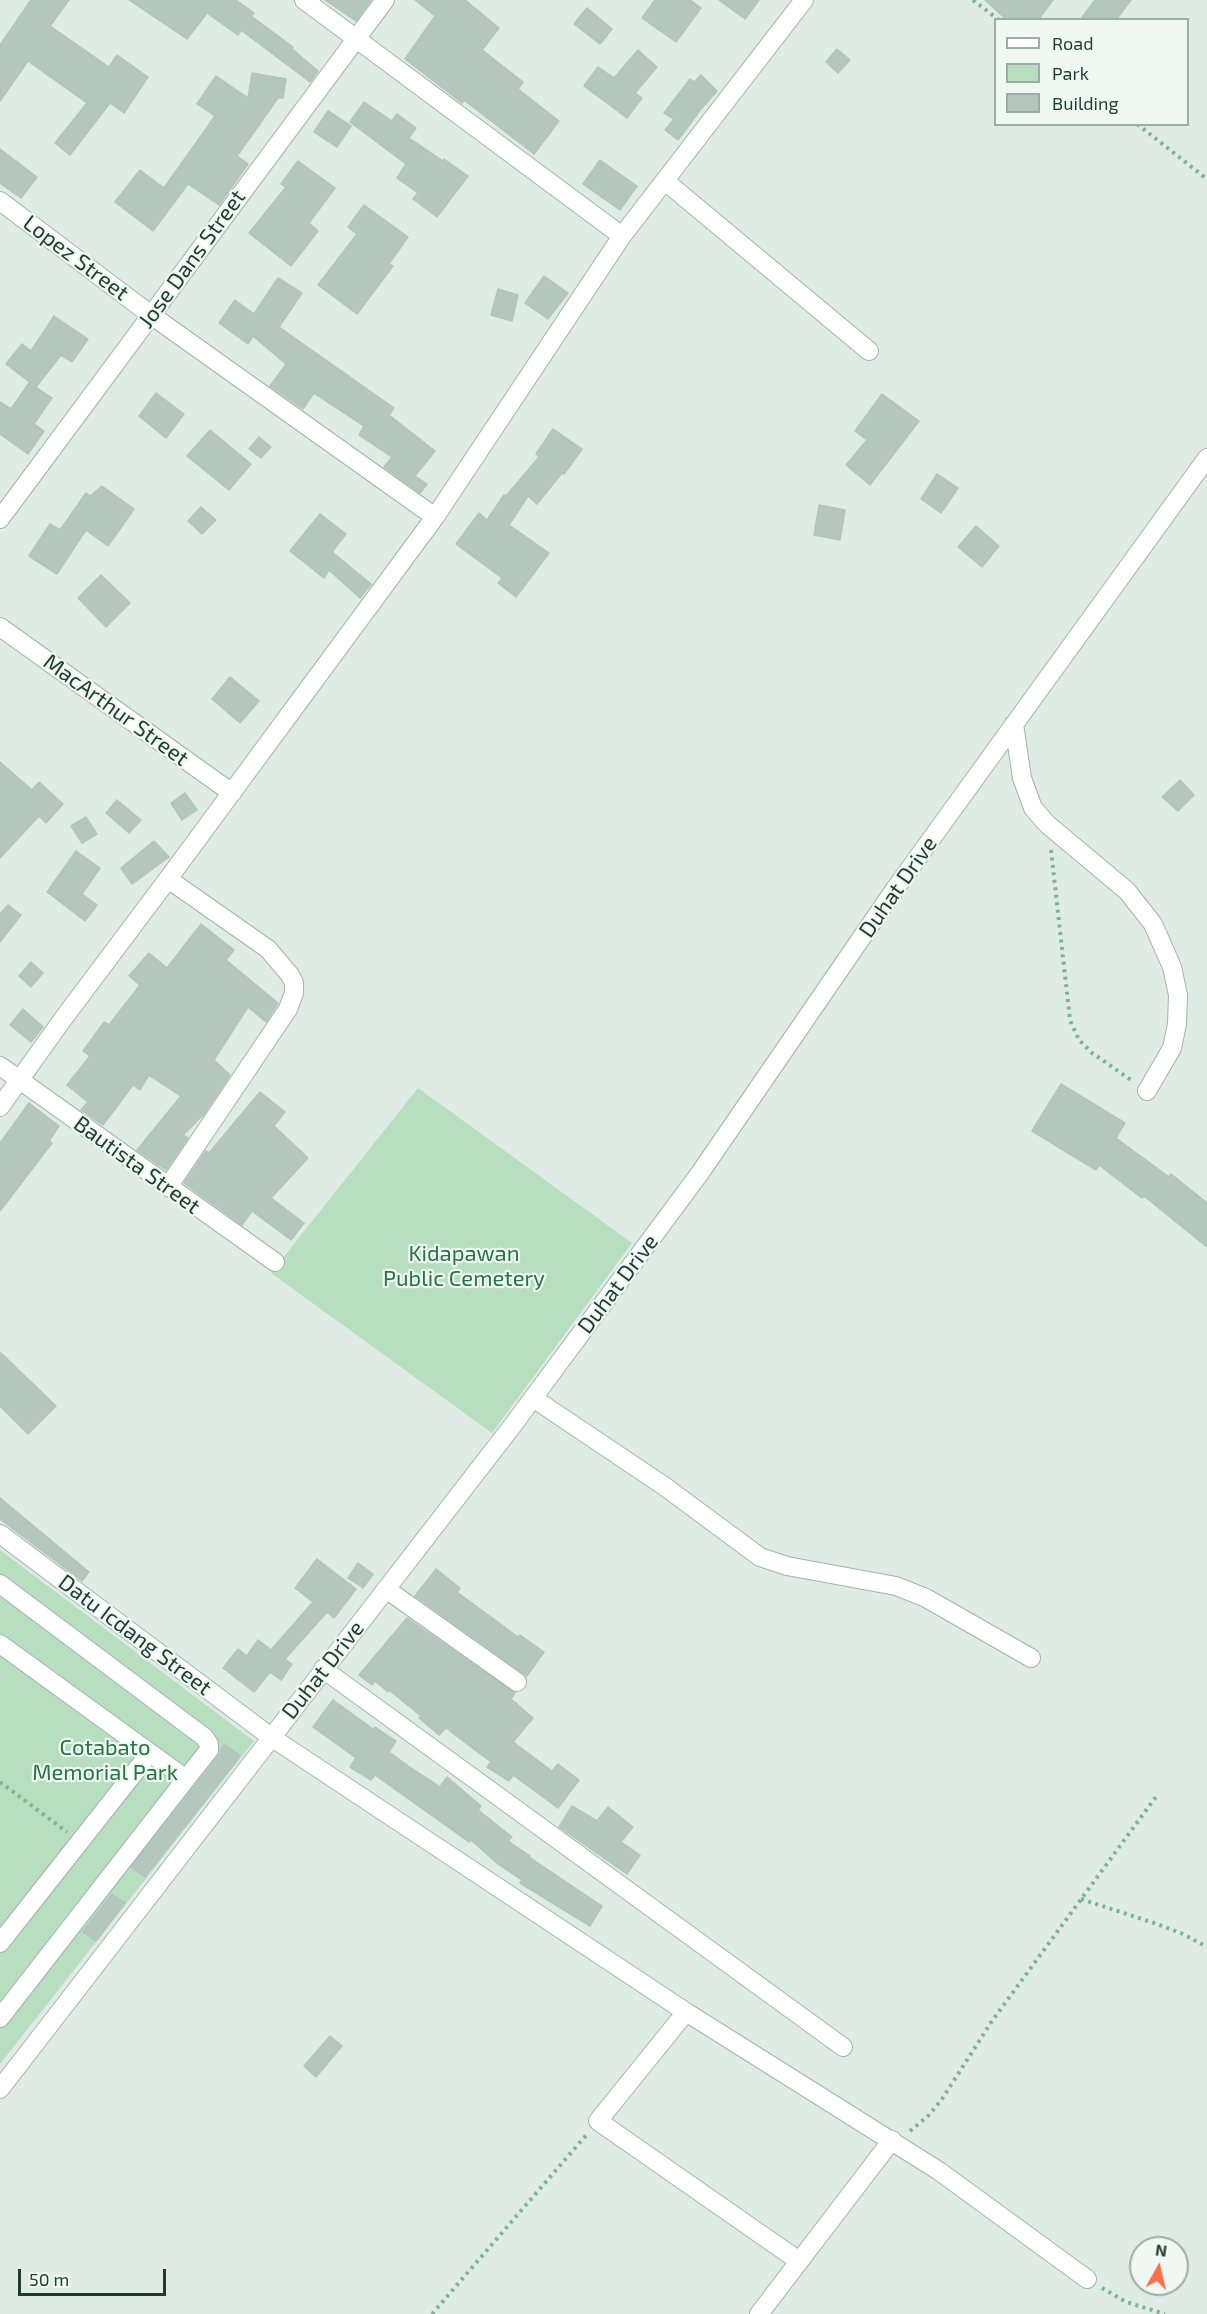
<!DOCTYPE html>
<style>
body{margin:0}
#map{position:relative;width:1207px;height:2314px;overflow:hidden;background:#dfebe5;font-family:"Exo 2",sans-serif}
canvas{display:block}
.legend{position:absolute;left:994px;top:18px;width:195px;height:108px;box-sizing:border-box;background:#eff8f3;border:2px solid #9cada6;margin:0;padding:8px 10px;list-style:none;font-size:18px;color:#1f3c33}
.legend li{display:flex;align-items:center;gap:12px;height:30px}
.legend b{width:30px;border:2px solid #9cada6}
.north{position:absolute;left:1129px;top:2236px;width:60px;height:60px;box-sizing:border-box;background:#eff8f3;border:2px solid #9cada6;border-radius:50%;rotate:8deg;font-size:16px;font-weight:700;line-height:24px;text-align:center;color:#1f3c33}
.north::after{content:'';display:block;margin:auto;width:21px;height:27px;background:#fa6f4d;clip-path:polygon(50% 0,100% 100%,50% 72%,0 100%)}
.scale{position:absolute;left:18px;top:2269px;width:148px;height:27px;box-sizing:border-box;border:3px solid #1f3c33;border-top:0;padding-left:8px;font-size:18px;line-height:21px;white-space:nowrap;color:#1f3c33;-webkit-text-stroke:4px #eff8f3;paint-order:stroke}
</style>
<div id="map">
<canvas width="1207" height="2314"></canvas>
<ul class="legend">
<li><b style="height:8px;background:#fff"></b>Road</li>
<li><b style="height:16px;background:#b6debf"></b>Park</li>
<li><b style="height:16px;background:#b4c6be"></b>Building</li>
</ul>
<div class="north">N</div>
<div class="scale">50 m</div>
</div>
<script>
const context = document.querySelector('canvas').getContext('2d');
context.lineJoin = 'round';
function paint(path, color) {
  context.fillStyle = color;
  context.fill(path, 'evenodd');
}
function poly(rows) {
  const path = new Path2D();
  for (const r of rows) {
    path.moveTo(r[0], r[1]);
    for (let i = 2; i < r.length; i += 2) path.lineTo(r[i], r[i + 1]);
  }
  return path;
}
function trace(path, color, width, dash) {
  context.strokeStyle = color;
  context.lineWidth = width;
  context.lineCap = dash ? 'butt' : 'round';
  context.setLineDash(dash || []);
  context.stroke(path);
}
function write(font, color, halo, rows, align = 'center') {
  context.font = font + ' "Exo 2",sans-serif';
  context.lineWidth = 4.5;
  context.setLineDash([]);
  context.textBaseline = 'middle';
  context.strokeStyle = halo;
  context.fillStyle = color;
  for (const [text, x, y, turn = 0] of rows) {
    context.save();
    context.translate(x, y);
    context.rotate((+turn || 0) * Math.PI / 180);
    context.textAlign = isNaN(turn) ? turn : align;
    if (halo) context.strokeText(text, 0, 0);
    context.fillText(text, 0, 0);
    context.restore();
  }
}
paint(poly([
 [418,1088,632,1243,492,1433,271,1273],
 [0,1550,254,1741,0,2064]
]), '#b6debf');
const building = poly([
 [31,0,69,0,50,26,109,67,117,55,148,77,124,113,110,103,70,155,55,143,87,103,28,61,0,101,0,45,31,0],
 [129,0,236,0,254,13,251,16,293,47,292,49,318,71,310,82,241,30,238,35,207,13,187,39,129,0],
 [325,0,371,0,356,21,325,0],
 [415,0,465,0,499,28,482,50,523,82,518,89,559,121,534,154,464,100,462,103,405,59,435,16,415,0],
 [655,0,690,0,701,8,676,42,642,18,655,0],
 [719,0,759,0,745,19,719,0],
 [985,0,1053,0,1038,20,1007,20,985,0],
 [1095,0,1131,0,1116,20,1080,20,1095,0],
 [587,8,612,29,600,44,574,24,587,8],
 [837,49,850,60,838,73,826,62,837,49],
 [638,50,657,67,635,93,642,98,627,118,584,86,598,67,614,78,638,50],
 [252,73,286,79,283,98,278,98,237,156,248,164,219,205,188,184,153,231,115,202,140,170,164,188,215,116,197,104,216,76,248,98,252,73],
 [701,75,717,91,701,109,678,140,665,130,674,119,664,113,690,79,694,82,701,75],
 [364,102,392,121,397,114,416,128,409,138,443,161,444,159,468,176,437,217,413,199,418,193,397,178,406,164,350,122,364,102],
 [328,111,351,126,337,147,314,132,328,111],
 [0,149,37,177,21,198,0,183,0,149],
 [600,160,637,186,620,210,583,184,600,160],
 [298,161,335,188,309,223,318,231,291,266,249,233,286,187,281,184,298,161],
 [364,205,408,237,389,264,393,266,357,314,318,285,357,234,348,227,364,205],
 [544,276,568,293,548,319,525,303,544,276],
 [278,278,302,293,279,327,394,408,389,415,435,451,415,476,427,484,420,493,384,467,392,457,359,435,364,426,314,393,303,409,270,386,286,364,253,336,248,344,219,323,235,300,254,314,278,278],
 [498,289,518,295,512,321,491,315,498,289],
 [54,316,88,339,72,362,61,355,36,387,6,364,22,344,31,351,54,316],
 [29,383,52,398,34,424,44,431,28,454,0,434,0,402,11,409,29,383],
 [156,393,184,414,166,438,139,416,156,393],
 [882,394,919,421,870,485,846,465,867,440,855,431,882,394],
 [553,429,582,449,564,474,562,473,537,504,528,496,509,525,549,553,516,597,498,583,502,578,456,544,479,513,487,520,504,495,506,496,539,457,536,454,553,429],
 [210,430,251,464,229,490,187,456,210,430],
 [259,437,271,447,261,458,249,449,259,437],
 [937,474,958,488,941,513,921,499,937,474],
 [102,486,134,509,108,546,86,530,57,574,29,556,50,524,60,530,86,493,90,496,102,486],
 [819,505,845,510,840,540,814,535,819,505],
 [201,507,216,520,202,534,188,521,201,507],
 [320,514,346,534,332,552,371,584,360,598,329,570,324,578,290,551,320,514],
 [976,526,999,546,982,567,958,547,976,526],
 [101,575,130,603,106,627,78,598,101,575],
 [230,677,259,701,240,723,212,699,230,677],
 [0,762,32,790,39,782,63,804,46,823,39,816,0,858,0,762],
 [1180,780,1194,795,1178,811,1162,797,1180,780],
 [185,793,197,810,182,820,171,803,185,793],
 [117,800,141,820,129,833,106,813,117,800],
 [86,817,97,834,82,843,71,826,86,817],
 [154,841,169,857,132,884,121,868,154,841],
 [76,851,100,868,82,894,97,905,85,921,47,892,76,851],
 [8,905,21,915,0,942,0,914,8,905],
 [201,924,234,950,226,960,278,1003,266,1022,248,1007,214,1060,230,1075,204,1114,183,1135,188,1138,166,1170,137,1150,181,1096,149,1075,140,1090,133,1085,103,1125,81,1110,88,1102,67,1085,90,1056,83,1051,104,1022,109,1025,140,985,129,976,149,953,167,968,201,924],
 [31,962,43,973,31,987,19,976,31,962],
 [23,1009,43,1027,31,1042,10,1025,23,1009],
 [1061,1084,1125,1123,1116,1138,1169,1177,1171,1174,1207,1203,1207,1247,1144,1196,1142,1198,1099,1165,1096,1170,1032,1131,1061,1084],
 [260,1092,285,1112,274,1126,308,1158,271,1198,304,1223,291,1240,252,1211,242,1225,184,1183,206,1151,209,1153,260,1092],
 [29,1103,59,1126,49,1141,52,1143,0,1211,0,1143,29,1103],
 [0,1352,56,1406,28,1434,0,1406,0,1352],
 [0,1498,89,1572,82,1581,0,1519,0,1498],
 [317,1559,356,1589,334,1618,327,1612,285,1659,292,1664,281,1680,270,1672,254,1692,223,1668,238,1649,247,1656,258,1640,271,1650,313,1602,295,1588,317,1559],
 [358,1563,373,1574,363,1588,348,1578,358,1563],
 [436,1569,460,1588,457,1592,518,1637,520,1635,544,1652,527,1676,415,1596,436,1569],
 [407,1618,515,1693,511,1699,533,1718,513,1742,552,1771,558,1764,579,1780,558,1808,513,1775,509,1781,487,1767,491,1762,446,1728,439,1735,419,1718,421,1716,389,1690,388,1692,375,1681,372,1685,359,1675,407,1618],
 [333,1700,373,1729,375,1727,396,1741,389,1752,411,1768,440,1787,447,1777,481,1806,478,1810,512,1837,508,1841,530,1856,529,1857,602,1906,590,1926,520,1883,522,1880,498,1864,471,1840,469,1842,375,1775,371,1780,350,1767,356,1758,313,1727,333,1700],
 [224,1744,240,1756,145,1877,131,1867,218,1757,224,1744],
 [572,1806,597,1821,608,1807,633,1827,621,1842,640,1855,627,1874,559,1827,572,1806],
 [112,1894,125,1903,96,1941,83,1932,112,1894],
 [330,2036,342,2046,316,2077,304,2066,330,2036]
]);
paint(building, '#b4c6be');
trace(building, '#b1c5bc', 1.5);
const minor = poly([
 [304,0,622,236],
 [665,181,869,351],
 [0,201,151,315,435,517],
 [0,519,385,0],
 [0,627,232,793],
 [1014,724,1022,778,1033,808,1047,824,1127,891,1153,924,1172,967,1178,995,1177,1024,1172,1048,1147,1091],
 [0,1066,275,1262],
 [0,1107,63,1019,168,879,435,517,622,236,804,0],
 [168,1187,288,1009,294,993,294,983,290,975,268,949,168,879],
 [533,1398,664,1486,760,1557,787,1566,896,1586,926,1598,1031,1658],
 [0,1534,271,1737,686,2012,939,2171,1087,2279],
 [0,1584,204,1737,209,1744,209,1750,186,1779],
 [386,1589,517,1682],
 [0,1644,186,1779,0,2018],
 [323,1669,843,2047],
 [0,1943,149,1754],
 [686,2012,598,2121,799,2261],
 [0,2089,513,1425,700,1173,895,889,1207,458],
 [759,2314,892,2140]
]);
trace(minor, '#a2b3ac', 20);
trace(poly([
 [973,0,999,20],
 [1137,124,1207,179],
 [1051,850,1070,1020,1079,1040,1092,1053,1134,1082],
 [0,1782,67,1832],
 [1081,1899,1157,1924,1183,1934,1207,1947],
 [910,2131,929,2115,942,2099,992,2021,1158,1794],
 [1102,2288,1126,2302,1165,2314],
 [432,2314,588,2133]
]), '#7db19e', 4, [3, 4.5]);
trace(minor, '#fff', 18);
write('22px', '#1f3c33', '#eff8f3', [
 ["Lopez Street",76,258,37],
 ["Jose Dans Street",192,259,-54],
 ["MacArthur Street",116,710,36],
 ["Duhat Drive",898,887,-55],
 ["Bautista Street",137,1165,36],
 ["Duhat Drive",618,1284,-53],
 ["Datu Icdang Street",135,1635,37],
 ["Duhat Drive",323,1670,-52]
]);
write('22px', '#277541', '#eff8f3', [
 ["Kidapawan",464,1254],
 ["Public Cemetery",464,1279],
 ["Cotabato",105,1748],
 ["Memorial Park",105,1773]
]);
</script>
